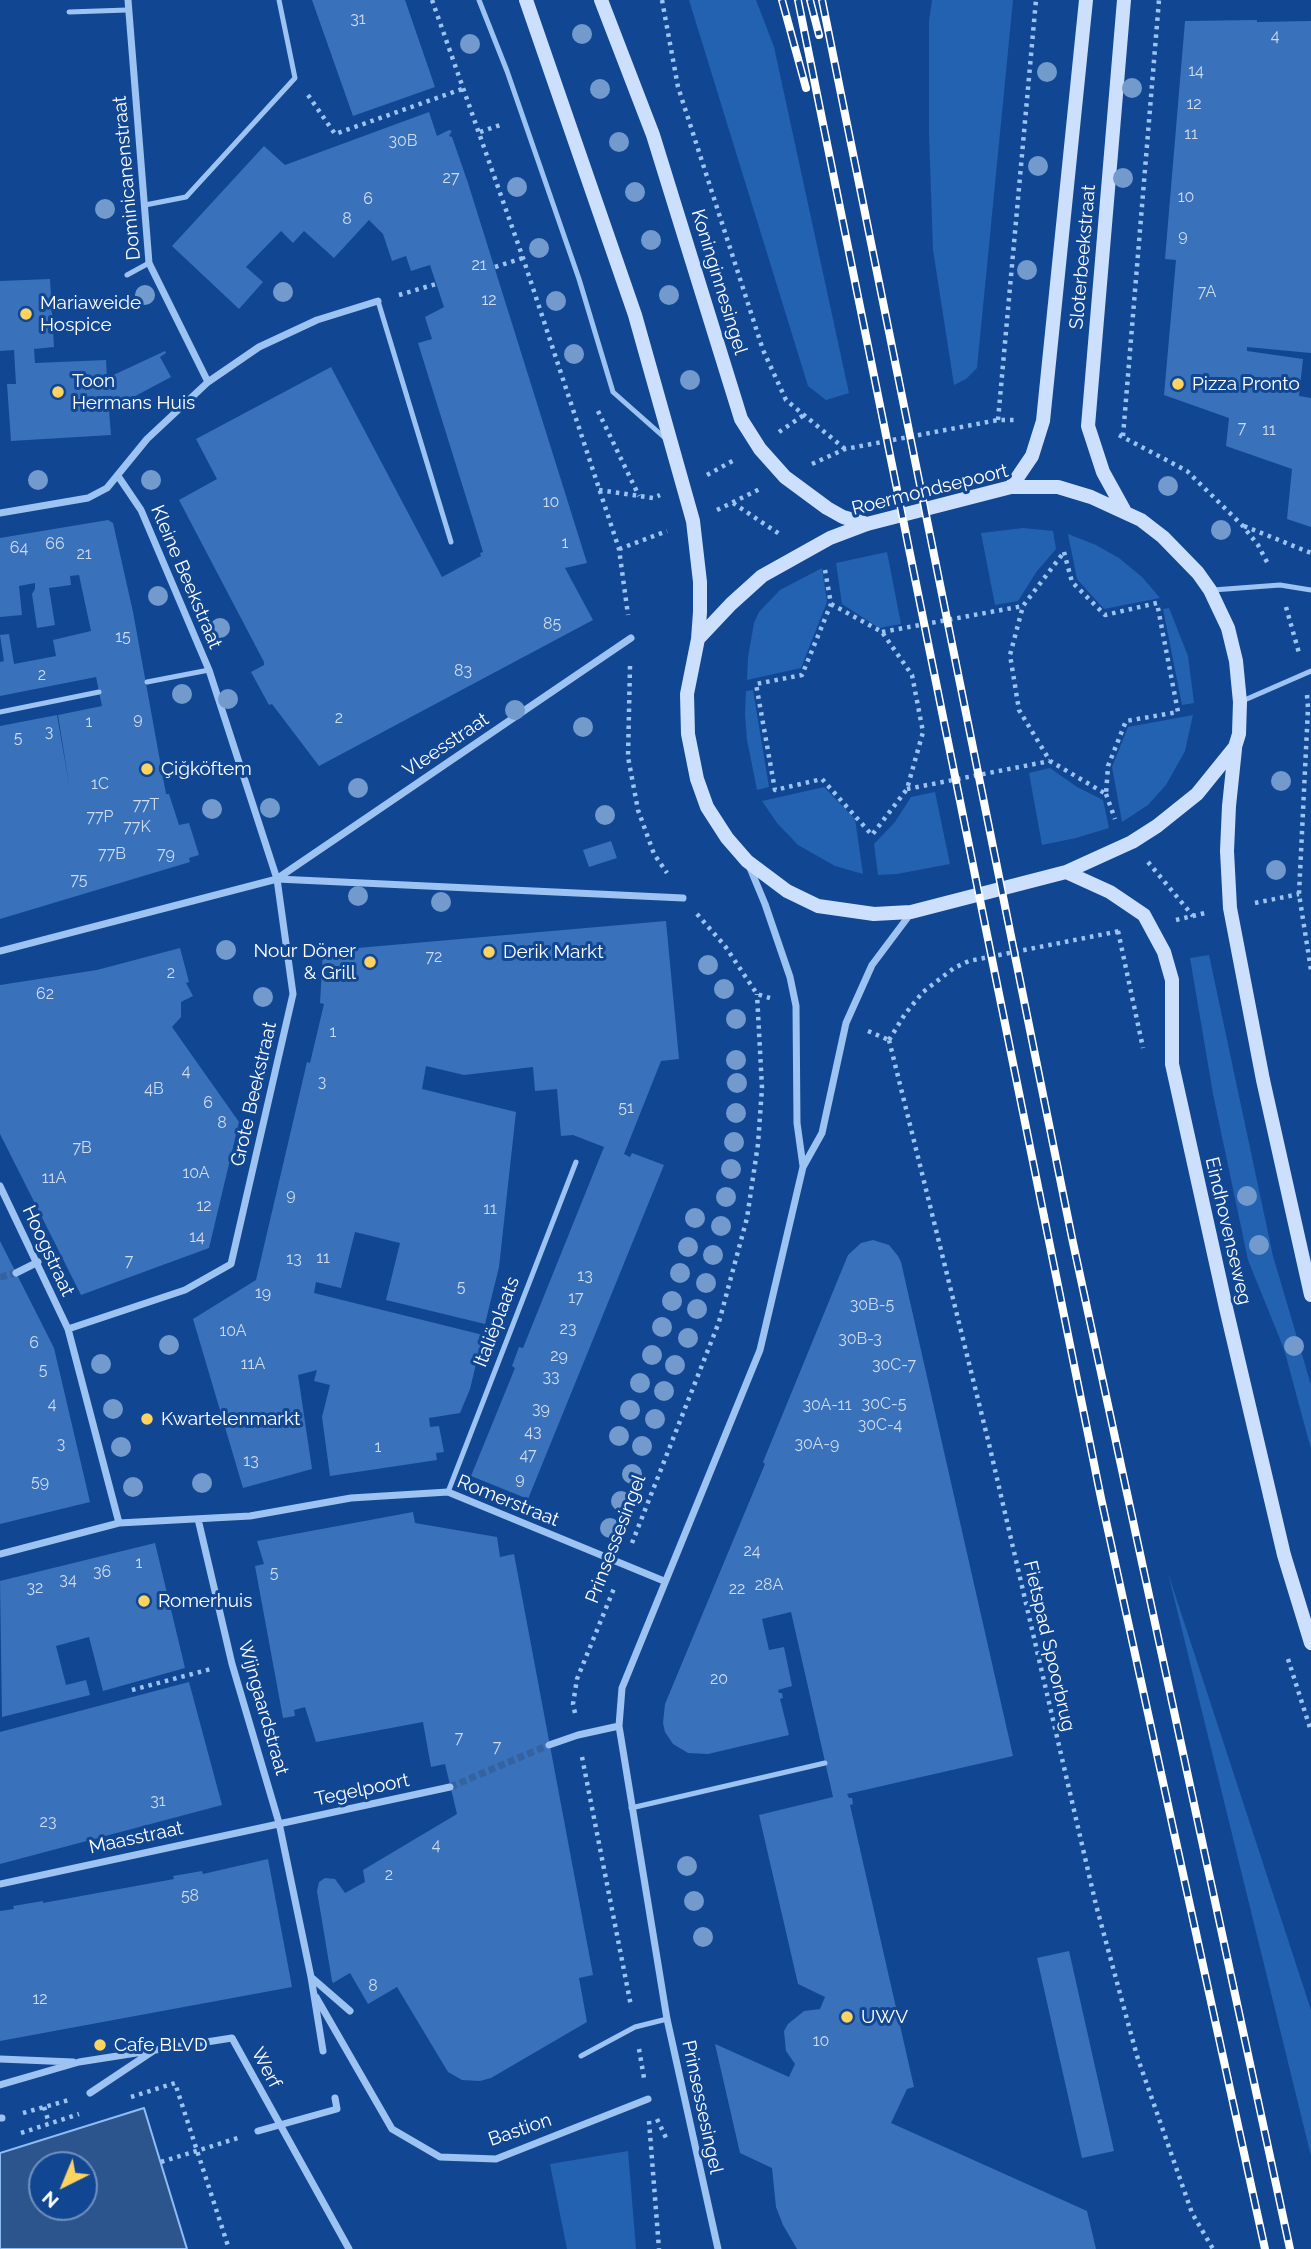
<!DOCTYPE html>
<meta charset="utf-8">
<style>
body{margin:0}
#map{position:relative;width:1311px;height:2249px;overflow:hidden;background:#114792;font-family:Raleway,sans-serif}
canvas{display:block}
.north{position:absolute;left:28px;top:2151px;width:70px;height:70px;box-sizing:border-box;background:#114792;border:2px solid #7091be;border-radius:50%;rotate:223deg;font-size:19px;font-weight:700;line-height:28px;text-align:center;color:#fff}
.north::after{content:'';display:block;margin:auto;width:24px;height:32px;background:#ffd35f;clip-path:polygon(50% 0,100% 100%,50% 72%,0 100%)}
</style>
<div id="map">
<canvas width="1311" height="2249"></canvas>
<div class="north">N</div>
</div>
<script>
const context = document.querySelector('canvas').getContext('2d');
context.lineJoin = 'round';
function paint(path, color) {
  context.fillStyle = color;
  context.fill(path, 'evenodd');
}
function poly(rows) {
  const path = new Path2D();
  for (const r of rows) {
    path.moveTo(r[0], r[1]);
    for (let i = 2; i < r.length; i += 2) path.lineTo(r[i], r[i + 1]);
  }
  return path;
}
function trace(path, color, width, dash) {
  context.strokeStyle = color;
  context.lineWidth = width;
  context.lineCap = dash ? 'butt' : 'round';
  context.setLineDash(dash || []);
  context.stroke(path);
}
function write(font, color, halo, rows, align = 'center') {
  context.font = font + ' Raleway,sans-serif';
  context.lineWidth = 6;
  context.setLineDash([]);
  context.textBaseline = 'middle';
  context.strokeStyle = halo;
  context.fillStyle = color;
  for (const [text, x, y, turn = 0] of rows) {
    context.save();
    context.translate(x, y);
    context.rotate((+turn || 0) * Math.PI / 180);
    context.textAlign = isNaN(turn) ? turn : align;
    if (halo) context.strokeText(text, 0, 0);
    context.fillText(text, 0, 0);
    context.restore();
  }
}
paint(poly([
 [689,0,756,0,774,47,849,393,826,400,808,386],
 [932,0,1013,0,977,368,966,379,954,385,933,250,929,134,929,21],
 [1023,528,1053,531,1056,549,1037,571,1018,601,995,605,981,533],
 [1068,534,1096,545,1119,558,1142,577,1160,598,1104,609,1077,579],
 [887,552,901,624,879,628,842,604,836,563],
 [822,568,827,602,801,668,747,680,748,657,754,623,759,612,780,590],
 [1169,608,1188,656,1194,703,1182,705,1163,609],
 [753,690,769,787,757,790,747,740,745,715,746,691],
 [1193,715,1185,751,1166,785,1148,805,1122,822,1112,767,1128,727],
 [1050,768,1077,787,1103,800,1109,828,1076,838,1042,845,1029,773],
 [824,787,855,819,863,874,835,866,798,845,777,823,762,801],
 [935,792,950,864,897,874,878,875,874,844,895,822,911,797],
 [1209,955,1273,1256,1311,1385,1311,1449,1284,1349,1248,1260,1213,1094,1190,958],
 [1168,1573,1311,2010,1311,2156],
 [628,2151,636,2249,567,2249,550,2164]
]), '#2361b1');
const water = poly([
 [144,2108,187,2249,0,2249,0,2153,144,2108],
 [42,2165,84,2165,84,2207,42,2207,42,2165]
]);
paint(water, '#2d558d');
trace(water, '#8ebdf6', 2);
paint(poly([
 [312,0,405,0,435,87,353,116],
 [1257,20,1257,22,1311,21,1311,353,1247,347,1247,351,1303,359,1299,396,1311,398,1311,527,1287,519,1292,469,1226,446,1229,418,1164,395,1176,260,1165,259,1185,21],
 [429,112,437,136,449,130,452,131,449,136,452,137,468,183,587,563,565,568,593,620,319,766,272,704,269,705,251,672,264,665,264,662,179,500,217,479,196,439,331,367,442,577,481,556,480,553,483,552,480,542,418,343,432,339,425,317,444,307,430,265,411,271,406,256,392,261,383,234,369,220,334,258,304,231,293,243,281,231,246,267,263,282,239,309,172,246,264,146,285,165],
 [50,279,54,347,34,349,35,363,106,360,107,378,165,351,166,353,160,357,171,377,109,410,111,435,11,441,7,384,16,384,14,350,0,351,0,281],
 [108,520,113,523,133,612,166,794,169,794,179,825,189,823,199,855,189,858,190,862,0,919,0,726,57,715,70,790,58,715,102,706,96,677,0,696,0,662,4,661,0,635,9,634,14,664,56,656,53,640,91,631,79,575,70,576,71,585,49,588,55,625,37,628,32,594,35,589,35,583,19,586,22,615,0,617,0,538],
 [611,841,617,858,589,867,583,850],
 [666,921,679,1059,661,1061,624,1154,630,1157,632,1153,664,1165,528,1499,471,1476,515,1368,512,1366,519,1347,523,1348,604,1147,573,1135,561,1136,557,1089,535,1091,533,1067,464,1075,426,1066,422,1089,516,1112,499,1267,485,1324,386,1300,400,1243,355,1232,341,1288,316,1282,314,1293,483,1335,470,1389,460,1413,429,1418,430,1427,439,1426,444,1452,436,1453,437,1460,330,1476,322,1417,330,1385,314,1381,317,1370,298,1375,312,1469,243,1488,193,1319,256,1280,307,1062,310,1063,324,1004,320,1003,323,951,334,950,342,954,346,949],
 [180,948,189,982,186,983,193,996,181,1002,181,1017,172,1027,239,1122,209,1248,81,1295,0,1134,0,985,97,970],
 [873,1240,889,1245,898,1256,901,1262,1013,1756,847,1794,849,1798,852,1798,853,1804,850,1805,914,2087,907,2089,891,2123,1087,2211,1096,2249,797,2249,783,2225,776,2207,772,2168,740,2153,715,2044,789,2077,795,2064,786,2051,784,2031,788,2024,804,2011,820,2009,825,1997,798,1984,759,1815,833,1797,791,1612,762,1619,769,1650,784,1647,792,1686,778,1690,779,1693,782,1693,783,1698,780,1699,789,1735,708,1754,688,1753,673,1744,665,1732,663,1723,665,1704,765,1464,763,1462,848,1255,861,1243],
 [0,1241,54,1348,90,1502,0,1524],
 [413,1512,415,1523,497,1537,500,1557,514,1554,593,1975,579,1978,587,2022,491,2078,480,2081,462,2080,448,2072,397,1987,368,2004,350,1973,333,1983,332,1981,317,1891,319,1882,325,1878,335,1879,345,1893,365,1882,363,1870,457,1814,445,1764,431,1767,423,1722,316,1742,305,1707,294,1710,295,1716,283,1718,255,1566,264,1564,257,1541],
 [155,1543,185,1668,103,1691,89,1637,56,1646,66,1685,86,1680,90,1695,2,1717,0,1581],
 [189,1682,222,1805,0,1864,0,1732],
 [268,1859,292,1987,0,2041,0,1911,14,1909,13,1906,43,1901,43,1903,174,1879,173,1876,202,1871,203,1874],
 [1069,1951,1114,2151,1082,2158,1037,1958]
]), '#3971ba');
trace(poly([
 [0,1277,16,1273],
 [450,1787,549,1745]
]), '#3563a2', 7, [7, 3.5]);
trace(poly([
 [432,0,523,258,619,549,628,615],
 [662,0,678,87,763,350,786,400,845,449],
 [308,95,335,134,465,88],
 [480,132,503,124],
 [495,267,523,258],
 [399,295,436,284],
 [598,411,639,496],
 [998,420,1036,0],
 [779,432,804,415],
 [1119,435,1187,471,1242,525,1258,545,1268,564],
 [1123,436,1159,0],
 [812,464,845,449,998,420,1017,420],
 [707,475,736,459],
 [599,490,653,498,660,495],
 [733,503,781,535],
 [717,510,760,489],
 [1244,526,1311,553],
 [619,549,667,531],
 [1064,552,1072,582,1105,615,1157,603,1178,712,1126,721,1108,766,1106,794,1050,761,1019,710,1010,655,1023,606,1064,552],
 [825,570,831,604],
 [831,604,882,632,912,675,923,732,907,789,872,835,822,779,775,790,756,684,802,675,831,604],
 [1286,607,1299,653],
 [882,632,1023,606],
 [630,666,628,757,638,810,654,854,667,873],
 [1307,695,1308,708,1299,894,1311,970],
 [907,789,1050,761],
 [1106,794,1115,819],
 [1148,862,1193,916],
 [1255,903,1299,894],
 [697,914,725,946,757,994,770,998],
 [1176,920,1205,913],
 [1118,931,1143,1048],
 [868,1031,889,1040],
 [889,1040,989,1444,1096,1905,1137,2056,1192,2213,1213,2249],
 [889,1040,905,1014,923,992,954,968,969,961,1120,931],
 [632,1543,719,1322,747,1218,758,1144,762,1088,757,994],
 [1288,1659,1311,1731],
 [132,1690,211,1669],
 [575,1713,573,1704,577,1679,615,1586],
 [582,1757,631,2006],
 [639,2049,644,2078],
 [131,2097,175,2083,229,2249],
 [44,2107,49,2123],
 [23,2113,69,2100],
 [657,2119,668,2142],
 [649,2121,659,2249],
 [21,2133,79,2114],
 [161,2162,238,2138]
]), '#9dc3f3', 4.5, [3.5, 5]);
trace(poly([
 [479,0,507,71,579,279,613,392,665,438],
 [69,12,127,10],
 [145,205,186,197,295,78,279,0],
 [127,275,149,263],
 [378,301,451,542],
 [1213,590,1280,585,1311,590],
 [147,682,209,670],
 [1240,702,1311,671],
 [0,712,99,692],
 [448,1492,576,1162],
 [631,1808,825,1763],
 [581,2056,635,2027,667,2019]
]), '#9dc3f3', 5);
trace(poly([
 [128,0,149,263,208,382],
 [0,513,88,498,107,488,147,439,208,382,259,347,317,320,378,301],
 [750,868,765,904,790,977,796,1006,797,1123,803,1166],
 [278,878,631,638],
 [0,951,277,879,683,898],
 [0,1186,68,1329,119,1523],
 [16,1273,38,1262],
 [68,1329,185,1290,231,1264,293,994,277,879,209,670,141,510,118,476],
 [198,1519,232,1664,279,1823,311,1977,323,2051],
 [0,1554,119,1523,250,1516,351,1498,448,1492,664,1581],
 [549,1745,578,1735,619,1726],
 [0,1884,450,1787],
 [312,1978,350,2011],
 [316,1997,392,2129,440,2157,496,2159,648,2099],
 [0,2059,73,2062],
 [0,2085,79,2062,232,2038,349,2249],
 [90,2093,153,2051],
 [0,2118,2,2118],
 [258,2131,337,2109,335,2098],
 [718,2249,667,2019,619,1726,622,1688,760,1350,803,1167,822,1133,846,1023,872,965,911,913]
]), '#9dc3f3', 7);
trace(poly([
 [526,0,635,315,693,521,700,582,700,612,698,639,687,694,688,734,697,779,707,807,727,838,747,861,787,891,818,906,874,914,911,912,1066,872,1132,842,1157,826,1197,794,1235,747,1239,734,1240,702,1236,661,1228,628,1210,590,1198,573,1163,537,1141,520,1091,497,1058,487,1011,487,867,524,830,538,762,576,731,604,698,639],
 [601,0,653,135,741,419,760,449,785,477,827,508,843,517,867,524],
 [1011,487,1032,456,1043,421,1086,0],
 [1124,510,1103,472,1088,426,1124,0],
 [1235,749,1229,806,1227,851,1230,908,1263,1080,1311,1295],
 [1066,872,1110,892,1144,915,1164,952,1172,980,1172,1064,1226,1308,1284,1555,1311,1643]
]), '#cce0fd', 14);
const rail = poly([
 [782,0,806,88],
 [798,0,1101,1498,1265,2249],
 [810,0,819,35],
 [822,0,1072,1238,1290,2249]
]);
trace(rail, '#fff', 8);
trace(rail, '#114792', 5, [16]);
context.fillStyle = '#739acd';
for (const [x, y] of [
 [582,34],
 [470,44],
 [1047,72],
 [1132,88],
 [600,89],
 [619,142],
 [1038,166],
 [1123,178],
 [517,187],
 [635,192],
 [105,209],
 [651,240],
 [539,248],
 [1027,270],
 [283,292],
 [145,295],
 [669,295],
 [556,301],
 [574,354],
 [690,380],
 [38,480],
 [151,480],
 [1168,486],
 [1221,530],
 [158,596],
 [220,628],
 [182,694],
 [228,699],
 [515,710],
 [583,727],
 [1281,781],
 [358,788],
 [270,808],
 [212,809],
 [605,815],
 [1276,870],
 [358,896],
 [441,902],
 [226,950],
 [708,965],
 [724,989],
 [263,997],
 [736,1019],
 [736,1060],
 [737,1083],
 [736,1113],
 [734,1142],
 [731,1169],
 [1247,1196],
 [726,1197],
 [695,1218],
 [721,1226],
 [1259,1245],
 [688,1247],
 [713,1255],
 [680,1273],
 [706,1283],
 [672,1301],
 [697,1309],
 [662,1327],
 [688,1338],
 [169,1345],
 [1294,1346],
 [652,1355],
 [101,1364],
 [675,1365],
 [640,1383],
 [664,1391],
 [113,1409],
 [630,1410],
 [655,1419],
 [619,1436],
 [642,1446],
 [121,1447],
 [632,1474],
 [202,1483],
 [133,1487],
 [621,1501],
 [610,1528],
 [687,1866],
 [694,1901],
 [703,1937]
]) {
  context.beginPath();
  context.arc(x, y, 10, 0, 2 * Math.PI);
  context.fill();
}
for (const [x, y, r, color] of [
 [26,314,7,"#ffd35f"],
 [1178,384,7,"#ffd35f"],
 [58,392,7,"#ffd35f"],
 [147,769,7,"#ffd35f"],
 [489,952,7,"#ffd35f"],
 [370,962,7,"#ffd35f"],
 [147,1419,7,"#ffd35f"],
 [144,1601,7,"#ffd35f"],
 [847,2017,7,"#ffd35f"],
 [100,2045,7,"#ffd35f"]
]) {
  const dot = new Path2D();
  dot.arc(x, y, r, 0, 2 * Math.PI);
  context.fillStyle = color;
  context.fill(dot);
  trace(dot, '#114792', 2.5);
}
write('16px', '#cedcee', null, [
 ["31",358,19],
 ["4",1275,36],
 ["14",1196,71],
 ["12",1194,104],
 ["11",1191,134],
 ["30B",403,141],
 ["27",451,178],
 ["10",1186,197],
 ["6",368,199],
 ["8",347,219],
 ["9",1183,236],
 ["21",479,265],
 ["7A",1207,292],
 ["12",489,300],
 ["7",1242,428],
 ["11",1269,430],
 ["10",551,502],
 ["1",565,543],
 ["66",55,544],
 ["64",19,548],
 ["21",84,554],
 ["85",552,624],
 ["15",123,637],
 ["83",463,671],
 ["2",42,675],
 ["2",339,718],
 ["9",138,719],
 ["1",89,722],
 ["3",49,732],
 ["5",18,738],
 ["1C",100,784],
 ["77T",146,805],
 ["77P",100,817],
 ["77K",137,827],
 ["77B",112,854],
 ["79",166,854],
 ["75",79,880],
 ["72",434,957],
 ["2",171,973],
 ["62",45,994],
 ["1",333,1032],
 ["4",186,1071],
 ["3",322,1082],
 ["4B",154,1089],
 ["6",208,1103],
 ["51",626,1108],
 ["8",222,1123],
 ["7B",82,1148],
 ["10A",196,1173],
 ["11A",54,1178],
 ["9",291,1195],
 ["12",204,1206],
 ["11",490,1209],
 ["14",197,1237],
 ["11",323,1258],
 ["13",294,1259],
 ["7",129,1261],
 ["13",585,1276],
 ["5",461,1287],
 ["19",263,1293],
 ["17",576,1298],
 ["30B-5",872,1305],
 ["23",568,1329],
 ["10A",233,1331],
 ["30B-3",860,1339],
 ["6",34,1343],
 ["29",559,1356],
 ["11A",253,1364],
 ["30C-7",894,1365],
 ["5",43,1370],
 ["33",551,1377],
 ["4",52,1404],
 ["30C-5",884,1404],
 ["30A-11",827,1405],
 ["39",541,1409],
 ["30C-4",880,1425],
 ["43",533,1432],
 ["3",61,1444],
 ["30A-9",817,1444],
 ["1",378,1447],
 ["47",528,1455],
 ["13",251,1461],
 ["9",520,1479],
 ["59",40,1482],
 ["24",752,1551],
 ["1",139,1563],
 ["36",102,1572],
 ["5",274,1573],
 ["34",68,1580],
 ["28A",769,1585],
 ["32",35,1588],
 ["22",737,1589],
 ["20",719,1679],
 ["7",459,1738],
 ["7",497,1747],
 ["31",158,1801],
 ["23",48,1822],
 ["4",436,1845],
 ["2",389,1875],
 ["58",190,1896],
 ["8",373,1986],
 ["12",40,1999],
 ["10",821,2041]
]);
write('19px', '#fff', '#114792', [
 ["Dominicanenstraat",127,178,-95],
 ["Sloterbeekstraat",1083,257,-85],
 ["Koninginnesingel",719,282,73],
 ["Roermondsepoort",930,490,-14],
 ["Kleine Beekstraat",186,577,67],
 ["Vleesstraat",446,745,-34],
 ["Grote Beekstraat",254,1094,-77],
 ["Eindhovenseweg",1228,1231,77],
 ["Hoogstraat",48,1251,65],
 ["Italiëplaats",497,1322,-69],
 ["Romerstraat",508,1501,22],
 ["Prinsessesingel",616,1539,-69],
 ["Fietspad Spoorbrug",1049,1646,77],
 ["Wijngaardstraat",263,1708,74],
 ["Tegelpoort",362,1790,-12],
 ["Maasstraat",136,1838,-12],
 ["Werf",266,2068,62],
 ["Prinsessesingel",702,2107,78],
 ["Bastion",520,2130,-19]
]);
write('19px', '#fff', '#114792', [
 ["Mariaweide",40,303],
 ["Hospice",40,325],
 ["Toon",72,381],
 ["Hermans Huis",72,403],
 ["Pizza Pronto",1192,384],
 ["Çiğköftem",161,769],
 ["Nour Döner",356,951,"right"],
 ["& Grill",356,973,"right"],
 ["Derik Markt",503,952],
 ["Kwartelenmarkt",161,1419],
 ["Romerhuis",158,1601],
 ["UWV",861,2017],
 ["Cafe BLVD",114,2045]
], 'left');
</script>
